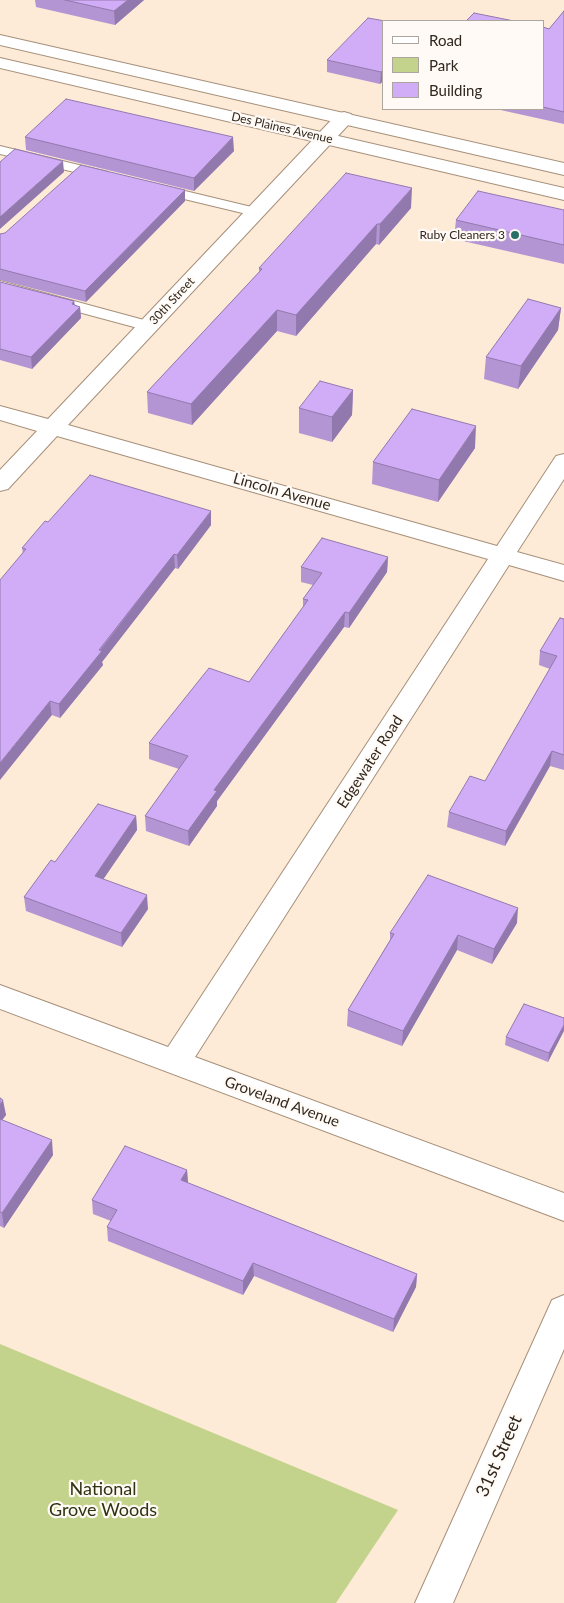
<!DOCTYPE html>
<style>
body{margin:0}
#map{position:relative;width:564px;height:1603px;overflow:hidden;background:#fdead7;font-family:Lato,sans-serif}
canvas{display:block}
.legend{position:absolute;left:382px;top:20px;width:162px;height:90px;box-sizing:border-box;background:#fffaf5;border:1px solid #aca69f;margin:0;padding:6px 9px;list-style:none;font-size:15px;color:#30271e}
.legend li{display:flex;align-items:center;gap:10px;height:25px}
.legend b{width:25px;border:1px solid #aca69f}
</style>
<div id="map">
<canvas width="564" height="1603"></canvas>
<ul class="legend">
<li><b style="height:6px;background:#fff"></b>Road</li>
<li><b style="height:14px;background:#c4d38b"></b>Park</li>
<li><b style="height:14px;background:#d1adf7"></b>Building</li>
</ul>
</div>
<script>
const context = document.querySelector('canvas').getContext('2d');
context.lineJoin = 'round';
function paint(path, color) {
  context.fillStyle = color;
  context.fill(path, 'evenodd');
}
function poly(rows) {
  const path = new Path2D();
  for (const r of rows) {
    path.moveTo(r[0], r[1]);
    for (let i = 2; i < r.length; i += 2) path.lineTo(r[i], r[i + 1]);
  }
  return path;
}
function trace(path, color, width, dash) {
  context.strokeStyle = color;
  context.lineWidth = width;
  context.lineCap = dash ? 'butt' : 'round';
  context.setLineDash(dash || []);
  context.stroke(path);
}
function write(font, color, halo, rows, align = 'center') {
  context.font = font + ' Lato,sans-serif';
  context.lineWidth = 4.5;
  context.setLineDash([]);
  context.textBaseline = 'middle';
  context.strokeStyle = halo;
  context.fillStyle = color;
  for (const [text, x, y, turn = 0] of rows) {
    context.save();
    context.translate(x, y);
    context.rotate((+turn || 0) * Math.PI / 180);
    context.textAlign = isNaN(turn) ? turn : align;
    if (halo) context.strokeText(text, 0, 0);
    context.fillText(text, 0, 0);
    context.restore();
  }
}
paint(poly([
 [0,1344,398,1510,336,1603,0,1603]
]), '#c4d38b');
const service = poly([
 [0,146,108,172,110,175,108,178,103,179,0,154,0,146],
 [160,185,260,209,262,212,260,215,255,216,155,192,153,189,155,186,160,185],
 [0,281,155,323,157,326,155,329,149,331,0,291,0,281]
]);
const minor = poly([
 [344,112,351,114,353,118,351,122,68,425,497,546,556,456,564,454,564,479,517,552,564,565,564,581,509,565,195,1057,564,1193,564,1221,0,1009,0,985,168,1047,488,559,57,436,8,489,0,491,0,470,37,431,0,420,0,406,48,419,337,114,344,112]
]);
const tertiary = poly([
 [0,35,564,163,564,175,0,45,0,35],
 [0,58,564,188,564,200,0,68,0,58],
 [564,1295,564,1349,453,1603,415,1603,552,1300,564,1295]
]);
trace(service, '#a6907a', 2);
trace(minor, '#a6907a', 2);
trace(tertiary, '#a6907a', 2);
paint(service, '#fff');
paint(minor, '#fff');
paint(tertiary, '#fff');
paint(poly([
 [35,0,144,0,115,25,36,7],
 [564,11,564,124,496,109,543,109,543,27,549,29],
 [383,21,383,82,382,82,380,84,327,72,327,60],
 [25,137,234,151,194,191,26,150],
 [185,190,185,201,86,302,0,280,0,234],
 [411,208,379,245,376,244,296,336,277,331,192,425,148,413,147,392,259,272,259,268],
 [564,210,564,264,454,239,456,220],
 [0,282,74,301,75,305,80,307,81,318,32,369,0,360],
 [561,308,558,330,518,389,484,379,486,357],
 [353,390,352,415,332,442,299,433,299,408],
 [475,448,438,502,372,484,373,462],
 [48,522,211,525,178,569,175,568,102,662,103,665,60,718,52,715,22,548],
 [388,557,387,572,349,628,344,627,217,801,217,806,189,846,146,831,145,816,179,769,149,759,149,743,249,682,303,608,303,599,313,585,301,582,301,567],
 [564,619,564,770,550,766,505,846,447,827,449,812,485,781,550,669,539,665,540,651],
 [136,816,137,830,103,879,148,909,122,947,26,911,24,897],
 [517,923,492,964,457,950,402,1046,347,1026,348,1010,390,940,390,933],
 [564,1018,548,1062,505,1045,506,1037],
 [0,1098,6,1115,2,1120,53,1155,4,1228,0,1226],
 [187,1170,188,1183,417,1274,416,1287,393,1332,254,1276,243,1295,108,1241,107,1227,111,1221,93,1214,92,1200]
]), '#b495d4');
paint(poly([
 [128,0,144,0,115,25,114,11],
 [382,70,382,82,380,84,381,72],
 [233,137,234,151,194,191,194,178],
 [63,161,64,172,0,229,0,217],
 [412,188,411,208,379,245,380,224],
 [185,190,185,201,86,302,85,291],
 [377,224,376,244,296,336,296,315],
 [74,301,75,312,80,307,81,318,32,369,31,357],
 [561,308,558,330,518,389,521,366],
 [277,310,277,331,192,425,191,404],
 [353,390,352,415,332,442,332,417],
 [476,426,475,448,438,502,439,480],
 [211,511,211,525,178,569,177,555],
 [174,554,175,568,102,662,103,665,60,718,59,704],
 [388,557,387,572,349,628,349,613],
 [345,612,344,627,217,801,217,806,189,846,188,831,214,790],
 [50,701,52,715,0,780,0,763],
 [552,751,550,766,505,846,506,831],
 [136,816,137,830,96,890,95,876],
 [147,895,148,909,122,947,121,933],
 [518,908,517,923,492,964,494,949],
 [458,935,457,950,402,1046,403,1031],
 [564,1025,564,1031,548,1062,549,1053],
 [3,1100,6,1115,0,1123,0,1105],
 [52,1140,53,1155,4,1228,2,1213],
 [187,1170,188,1184,181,1180],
 [253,1263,254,1276,243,1295,243,1281],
 [417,1274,416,1287,393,1332,394,1319]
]), '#9279ad');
const building = poly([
 [65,0,128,0,114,11,65,0],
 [564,11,564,112,543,107,543,27,549,29,564,11],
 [474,13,514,21,466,21,474,13],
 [368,18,385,21,383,21,383,70,381,72,327,60,368,18],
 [66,99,233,137,194,178,25,137,66,99],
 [15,149,63,161,0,217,0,162,15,149],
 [81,165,185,190,85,291,0,269,0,234,5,233,81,165],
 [346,173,412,188,380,224,377,224,296,315,277,310,191,404,147,392,262,269,259,268,346,173],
 [478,191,564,210,564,245,456,220,478,191],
 [0,282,74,301,72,304,80,307,31,357,0,349,0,282],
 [528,299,561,308,521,366,486,357,528,299],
 [320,381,353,390,332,417,299,408,320,381],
 [412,409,476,426,439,480,373,462,412,409],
 [90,475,211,511,177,555,174,554,99,650,102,651,59,704,50,701,0,763,0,580,26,549,22,548,45,521,48,522,90,475],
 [322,538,388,557,349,613,345,612,214,790,217,791,188,831,145,816,188,756,149,743,209,668,249,682,308,600,303,599,322,573,301,567,322,538],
 [560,618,564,619,564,755,552,751,506,831,449,812,470,776,485,781,557,656,540,651,560,618],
 [98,804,136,816,95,876,147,895,121,933,24,897,51,860,55,862,98,804],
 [428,875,518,908,494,949,458,935,403,1031,348,1010,394,934,390,933,428,875],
 [524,1004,564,1018,564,1025,549,1053,506,1037,524,1004],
 [0,1098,3,1100,0,1105,0,1098],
 [0,1119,52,1140,2,1213,0,1212,0,1119],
 [125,1146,187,1170,181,1180,417,1274,394,1319,253,1263,243,1281,107,1227,117,1210,92,1200,125,1146]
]);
paint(building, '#d1adf7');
trace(building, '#9279ad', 1);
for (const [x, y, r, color] of [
 [515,235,5,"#287067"]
]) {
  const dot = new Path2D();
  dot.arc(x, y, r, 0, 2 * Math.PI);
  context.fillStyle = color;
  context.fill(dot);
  trace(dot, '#fffaf5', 2);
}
write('12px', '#30271e', '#fffaf5', [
 ["Des Plaines Avenue",282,128,13],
 ["30th Street",172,301,-47]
]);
write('12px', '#30271e', '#fffaf5', [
 ["Ruby Cleaners 3",505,235]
], 'right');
write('15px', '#30271e', '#fffaf5', [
 ["Lincoln Avenue",282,492,16],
 ["Edgewater Road",370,762,-57],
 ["Groveland Avenue",282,1102,20]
]);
write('18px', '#30271e', '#fffaf5', [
 ["31st Street",499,1456,-66]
]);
write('18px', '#2e3411', '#fffaf5', [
 ["National",103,1489],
 ["Grove Woods",103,1510]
]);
</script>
